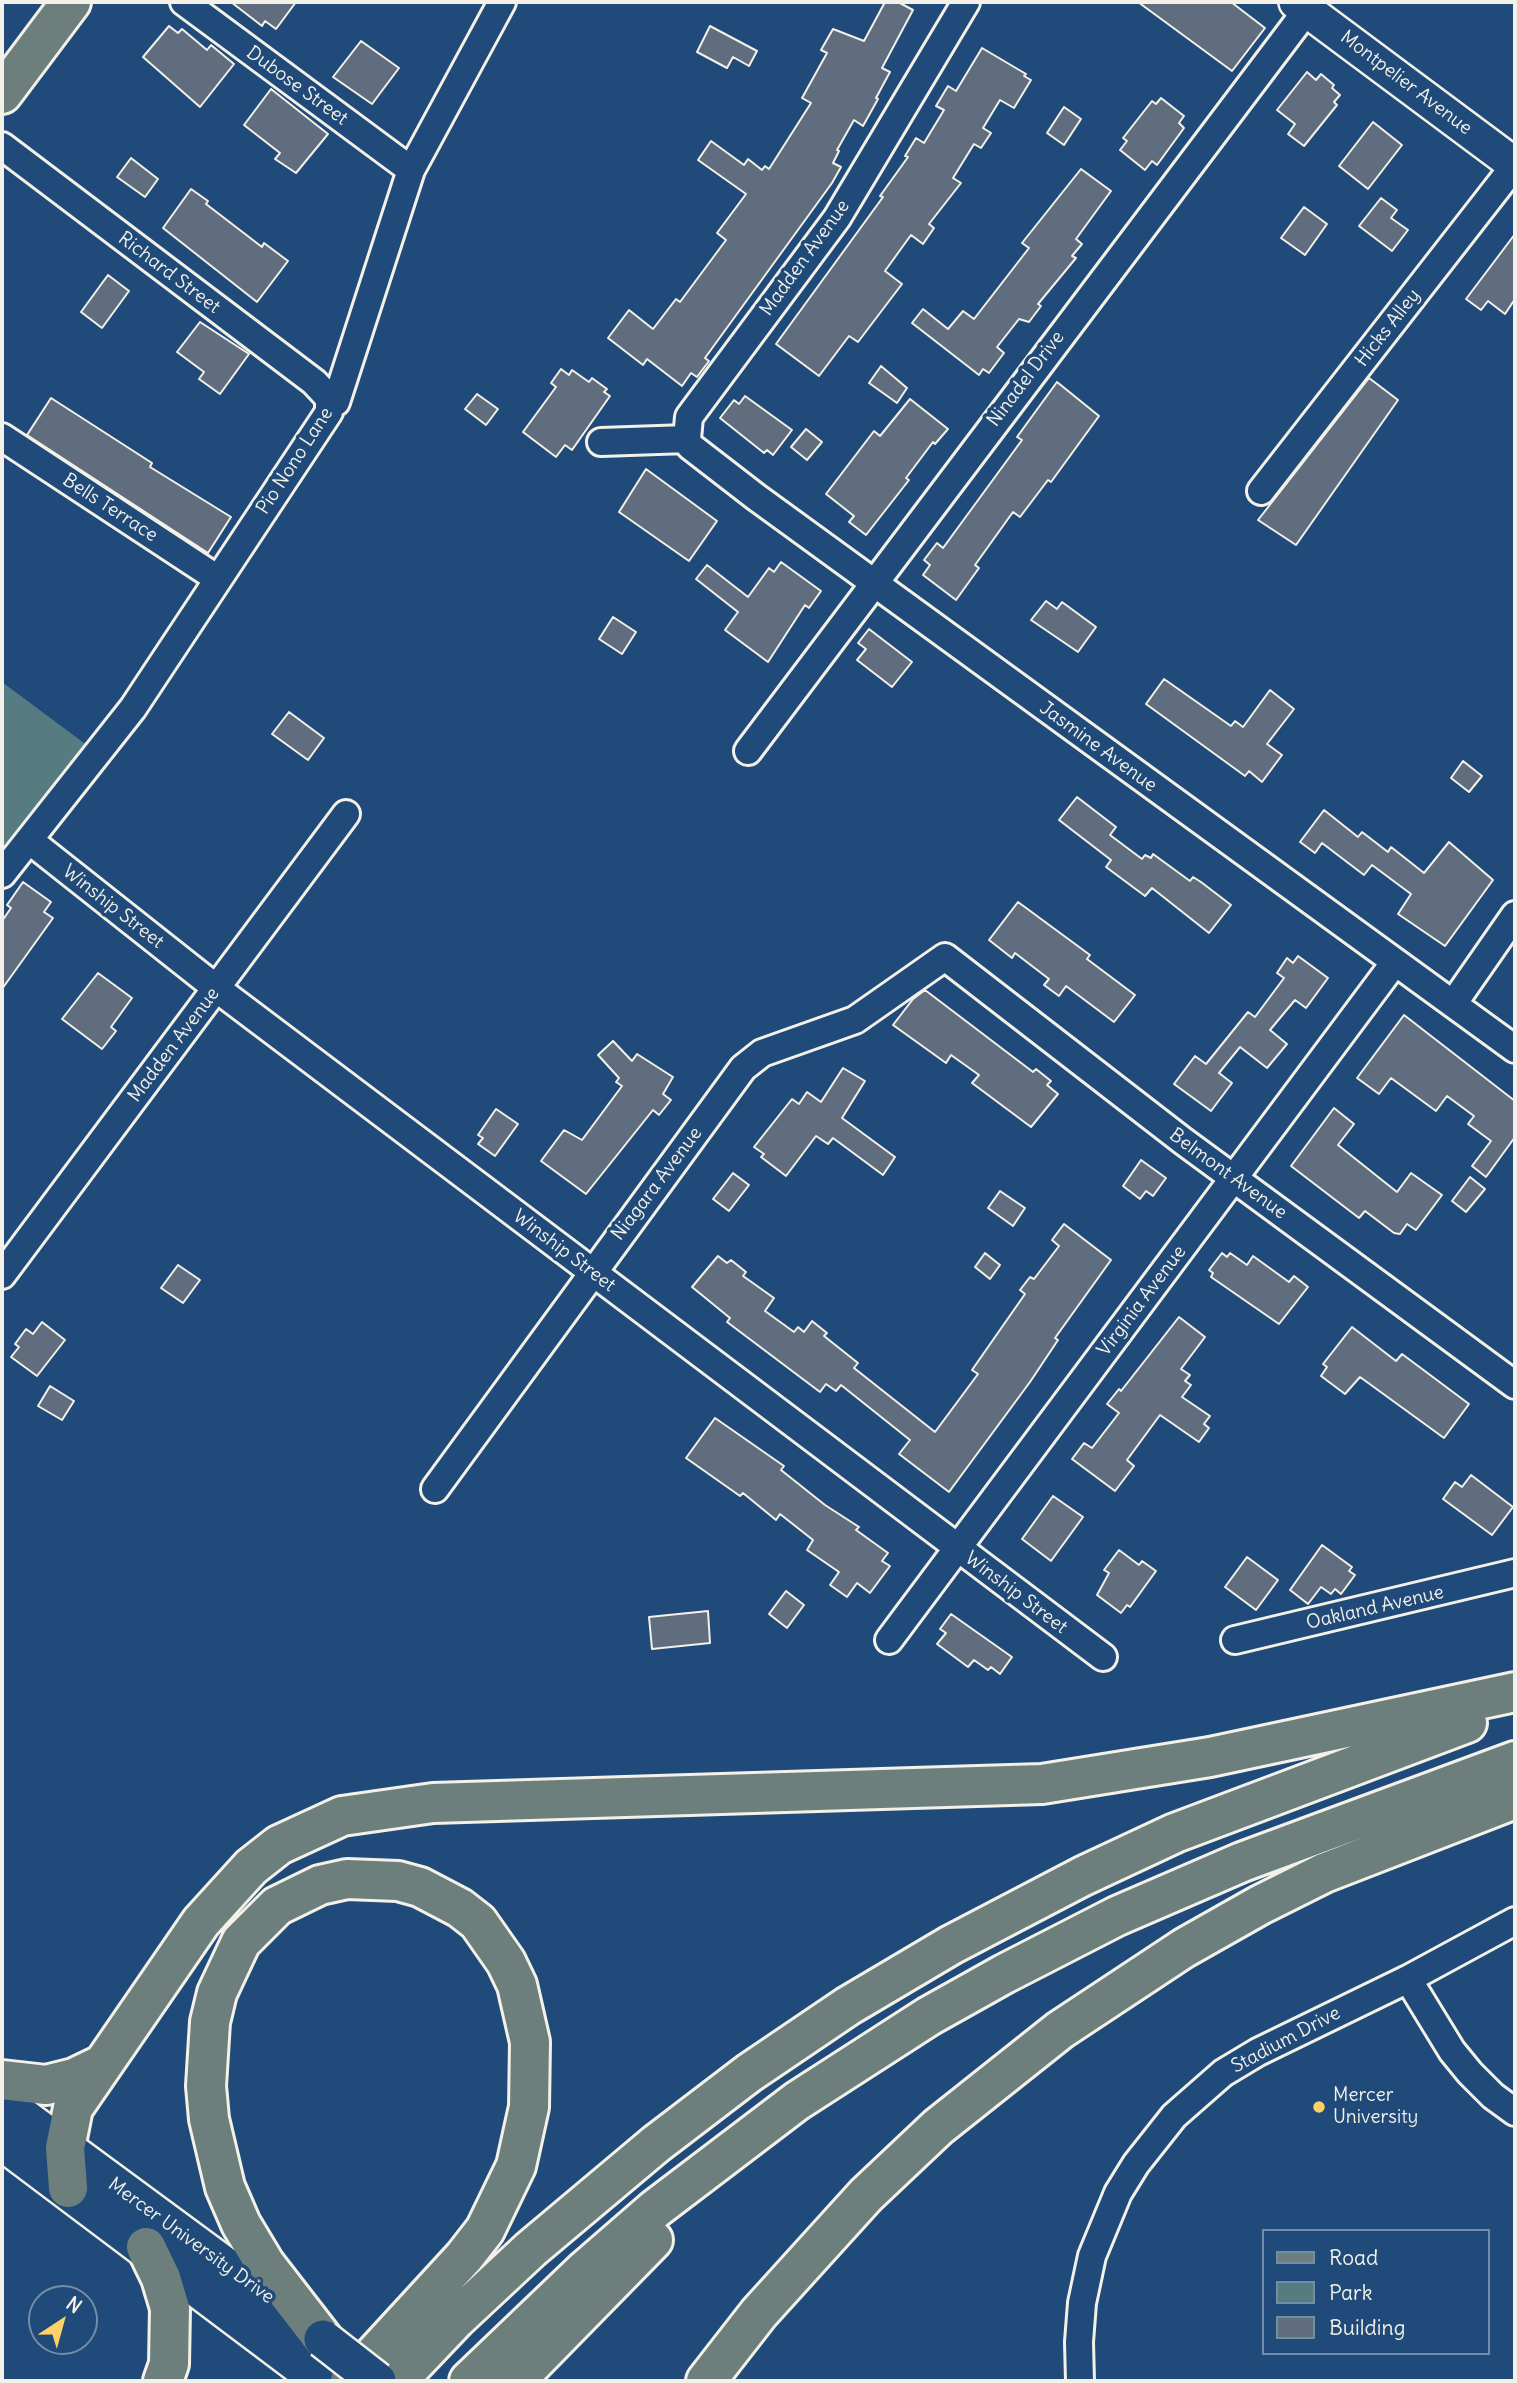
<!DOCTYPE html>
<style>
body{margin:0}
#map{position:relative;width:1517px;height:2383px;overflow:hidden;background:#1f4a7a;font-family:Delius,sans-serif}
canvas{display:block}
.frame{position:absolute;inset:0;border:4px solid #f4f1e8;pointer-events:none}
.legend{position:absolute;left:1262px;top:2229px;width:228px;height:126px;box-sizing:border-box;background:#1f4a7a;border:2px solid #748da6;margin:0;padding:9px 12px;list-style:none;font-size:21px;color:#f4f1e8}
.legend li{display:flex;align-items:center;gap:14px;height:35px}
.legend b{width:35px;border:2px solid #748da6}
.north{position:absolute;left:28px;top:2285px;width:70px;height:70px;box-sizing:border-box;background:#1f4a7a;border:2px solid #748da6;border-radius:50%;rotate:36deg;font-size:19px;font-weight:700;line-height:28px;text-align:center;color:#f4f1e8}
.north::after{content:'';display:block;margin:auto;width:24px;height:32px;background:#ffd166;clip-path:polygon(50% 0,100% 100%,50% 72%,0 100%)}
</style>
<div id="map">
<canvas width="1517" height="2383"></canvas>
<div class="frame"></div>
<ul class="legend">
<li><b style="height:9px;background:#6c7f7c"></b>Road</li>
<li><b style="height:19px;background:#567b81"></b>Park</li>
<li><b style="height:19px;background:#5f6d7f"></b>Building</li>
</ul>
<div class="north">N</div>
</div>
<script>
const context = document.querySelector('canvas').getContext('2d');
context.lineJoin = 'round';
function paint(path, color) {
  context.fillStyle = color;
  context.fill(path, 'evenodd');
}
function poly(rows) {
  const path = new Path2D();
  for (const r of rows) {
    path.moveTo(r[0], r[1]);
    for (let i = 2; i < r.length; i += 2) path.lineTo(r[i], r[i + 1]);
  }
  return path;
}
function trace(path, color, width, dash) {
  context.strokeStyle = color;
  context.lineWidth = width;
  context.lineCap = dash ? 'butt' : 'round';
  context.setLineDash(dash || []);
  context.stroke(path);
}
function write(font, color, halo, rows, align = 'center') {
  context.font = font + ' Delius,sans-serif';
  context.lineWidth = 7;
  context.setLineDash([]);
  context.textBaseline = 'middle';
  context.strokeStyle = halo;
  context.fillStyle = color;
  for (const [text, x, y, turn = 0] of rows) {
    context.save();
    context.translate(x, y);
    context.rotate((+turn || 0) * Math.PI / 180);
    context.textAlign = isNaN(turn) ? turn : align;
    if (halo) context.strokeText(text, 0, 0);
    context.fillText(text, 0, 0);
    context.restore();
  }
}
paint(poly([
 [2,682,88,746,2,857]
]), '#567b81');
const building = poly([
 [231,2,296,2,276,29,265,21,262,26,231,2],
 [885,2,898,2,913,10,882,68,890,72,876,98,878,99,863,126,854,120,837,150,839,151,833,163,841,167,832,183,705,358,709,361,697,377,691,373,682,386,647,359,643,365,608,338,629,310,653,329,676,299,680,302,726,240,717,233,746,194,698,160,711,141,744,165,748,159,762,170,765,166,769,169,811,103,802,98,827,53,821,50,833,29,864,41,885,2],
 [1138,2,1231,2,1265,28,1232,71,1138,2],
 [169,26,178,33,182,29,207,50,211,45,234,64,200,107,143,57,169,26],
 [710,26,757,51,749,66,733,57,727,68,697,52,710,26],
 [361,41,399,68,372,104,333,77,361,41],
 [982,48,1026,74,1024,76,1031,80,1014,108,1000,100,983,128,991,133,981,148,974,144,953,178,961,183,929,224,934,228,923,244,911,235,885,271,902,284,858,342,849,336,819,376,776,344,883,197,880,196,908,157,905,156,916,138,924,143,944,110,936,106,948,86,956,91,982,48],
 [1307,72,1316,80,1321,74,1334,85,1332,88,1340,95,1334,102,1337,105,1304,146,1288,134,1295,124,1277,110,1307,72],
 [271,89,328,134,296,173,275,159,280,153,244,125,271,89],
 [1161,98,1184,116,1179,123,1184,128,1157,165,1152,161,1145,170,1120,150,1127,141,1123,138,1152,101,1156,104,1161,98],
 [1064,107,1081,119,1064,145,1047,133,1064,107],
 [1373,122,1402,145,1368,189,1339,166,1373,122],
 [131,158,158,179,145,197,117,177,131,158],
 [1081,169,1111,191,1076,239,1082,244,1072,256,1076,258,1038,304,1041,306,1029,322,1019,319,997,347,1004,353,989,373,983,369,979,375,912,323,923,309,948,329,963,311,974,319,1029,248,1022,243,1081,169],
 [191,189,208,201,206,204,262,247,264,243,288,261,257,302,163,228,191,189],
 [1381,198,1397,210,1391,218,1408,230,1392,251,1359,226,1381,198],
 [1304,207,1327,224,1305,255,1281,238,1304,207],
 [1515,234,1515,299,1505,314,1488,301,1481,310,1466,299,1515,234],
 [108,275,129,291,102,328,81,312,108,275],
 [200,322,249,354,220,394,199,379,204,372,177,352,200,322],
 [881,366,907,388,897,403,869,383,881,366],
 [561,369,569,375,572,370,589,382,592,378,607,389,604,392,610,396,572,450,565,445,556,457,523,432,556,387,551,383,561,369],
 [1369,378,1398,400,1296,545,1258,520,1369,378],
 [1057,382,1099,416,1051,482,1048,480,1020,517,1013,512,975,565,979,568,956,600,923,575,930,565,924,560,937,543,943,548,1022,440,1017,437,1057,382],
 [477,394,498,409,486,425,465,409,477,394],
 [745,396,792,430,773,455,767,450,764,453,720,418,734,400,739,404,745,396],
 [51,398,152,463,150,467,231,517,208,553,27,435,51,398],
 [910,399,948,429,935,444,933,442,906,478,909,480,866,535,849,522,854,516,826,494,874,431,880,436,910,399],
 [806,429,822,442,807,460,791,447,806,429],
 [646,469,717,521,689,561,619,512,646,469],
 [781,562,821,591,809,608,805,605,768,662,725,630,738,612,696,579,707,565,748,597,769,568,774,572,781,562],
 [1046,601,1057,609,1062,602,1096,627,1078,652,1031,620,1046,601],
 [613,617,636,632,622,654,599,639,613,617],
 [869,629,912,662,892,687,857,660,866,649,858,643,869,629],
 [1164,679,1231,726,1235,721,1243,727,1270,690,1294,709,1267,744,1282,755,1262,782,1249,771,1245,776,1146,704,1164,679],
 [289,712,324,738,308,760,272,734,289,712],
 [1463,761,1482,776,1469,792,1451,778,1463,761],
 [1077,797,1116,827,1110,835,1142,859,1145,855,1151,858,1153,854,1190,881,1193,877,1201,882,1231,905,1209,933,1152,888,1145,896,1106,867,1111,860,1059,820,1077,797],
 [1324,810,1358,837,1362,832,1388,852,1391,847,1424,873,1449,842,1493,880,1445,946,1398,914,1411,894,1372,865,1364,875,1322,843,1315,853,1300,842,1324,810],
 [23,882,51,902,44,912,53,918,2,989,2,921,11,908,7,905,23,882],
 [1018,902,1090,955,1087,959,1135,995,1114,1022,1066,986,1059,996,1044,985,1049,979,1015,953,1012,958,989,940,1018,902],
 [1298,956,1328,978,1306,1008,1295,1000,1270,1030,1287,1044,1267,1068,1240,1047,1219,1073,1232,1083,1211,1111,1174,1084,1195,1056,1206,1064,1248,1012,1255,1017,1284,978,1277,973,1287,958,1293,963,1298,956],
 [98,973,132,998,111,1027,116,1031,102,1049,62,1019,98,973],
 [925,990,1033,1072,1036,1069,1051,1081,1047,1085,1058,1094,1031,1127,972,1083,979,1075,951,1055,946,1063,893,1025,913,999,925,990],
 [1404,1015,1515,1101,1515,1137,1486,1177,1472,1166,1491,1141,1468,1124,1474,1116,1447,1096,1436,1111,1391,1078,1379,1094,1357,1078,1404,1015],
 [613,1041,632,1061,637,1054,673,1077,663,1094,671,1100,659,1115,653,1110,586,1194,541,1161,564,1130,582,1140,622,1086,616,1082,619,1078,598,1055,613,1041],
 [843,1068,865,1081,842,1118,895,1157,883,1175,833,1138,828,1144,816,1136,786,1176,761,1157,764,1154,754,1147,792,1099,799,1104,807,1092,821,1102,843,1068],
 [1334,1108,1354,1124,1338,1145,1397,1192,1411,1173,1442,1195,1416,1230,1407,1224,1400,1234,1394,1233,1365,1211,1359,1218,1291,1166,1334,1108],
 [496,1109,518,1124,495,1156,478,1144,483,1138,478,1135,496,1109],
 [1141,1160,1166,1178,1153,1196,1146,1191,1140,1199,1123,1186,1141,1160],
 [733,1173,749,1185,729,1211,713,1199,733,1173],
 [1470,1177,1485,1189,1466,1212,1452,1201,1470,1177],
 [1000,1191,1025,1208,1013,1226,988,1208,1000,1191],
 [1064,1224,1111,1260,1055,1338,1058,1340,1030,1382,949,1492,899,1454,910,1440,841,1385,836,1391,826,1384,820,1392,727,1322,730,1318,692,1287,718,1256,727,1263,731,1260,746,1272,743,1276,774,1298,765,1311,794,1332,798,1327,804,1332,812,1321,827,1333,824,1336,858,1363,854,1368,935,1432,978,1374,972,1370,1025,1294,1020,1290,1030,1277,1034,1279,1059,1246,1052,1240,1064,1224],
 [985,1253,1000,1265,990,1279,975,1267,985,1253],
 [1222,1253,1227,1257,1230,1253,1247,1265,1253,1256,1289,1282,1294,1276,1308,1287,1279,1324,1211,1277,1213,1273,1209,1270,1222,1253],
 [178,1265,200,1280,183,1303,161,1288,178,1265],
 [1179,1317,1205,1337,1181,1369,1190,1375,1185,1381,1191,1385,1182,1397,1210,1416,1204,1424,1209,1428,1199,1442,1160,1415,1127,1460,1134,1466,1115,1491,1072,1459,1084,1443,1092,1448,1119,1413,1107,1404,1119,1389,1121,1391,1179,1317],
 [42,1322,65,1340,37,1376,11,1357,19,1347,15,1344,26,1329,33,1334,42,1322],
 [1352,1327,1396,1361,1402,1354,1469,1404,1444,1438,1360,1377,1345,1394,1321,1376,1327,1367,1323,1364,1352,1327],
 [50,1386,74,1401,62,1420,38,1406,50,1386],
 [715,1418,784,1466,781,1470,825,1505,859,1527,856,1530,888,1553,882,1561,890,1566,870,1593,857,1583,847,1597,830,1585,839,1572,807,1550,813,1540,780,1514,776,1520,743,1493,740,1496,686,1458,715,1418],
 [1471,1475,1513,1507,1492,1535,1443,1499,1455,1482,1462,1487,1471,1475],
 [1053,1496,1083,1517,1051,1561,1022,1539,1053,1496],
 [1322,1545,1352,1567,1349,1571,1355,1575,1341,1594,1335,1589,1331,1594,1321,1587,1308,1604,1290,1590,1322,1545],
 [1119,1550,1139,1565,1142,1561,1156,1571,1130,1607,1127,1605,1121,1613,1097,1595,1109,1573,1104,1570,1119,1550],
 [1247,1557,1278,1580,1256,1610,1225,1587,1247,1557],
 [786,1591,804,1605,787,1628,769,1614,786,1591],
 [708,1611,710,1643,652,1649,649,1617,708,1611],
 [951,1614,1012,1657,1000,1674,991,1667,988,1670,974,1660,968,1667,937,1644,946,1633,940,1629,951,1614]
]);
paint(building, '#5f6d7f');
trace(building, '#f4f1e8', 2);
const minor = poly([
 [184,2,411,170],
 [2,146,314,382,329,398,329,412,133,708,2,874],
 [329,404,336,402,411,170,502,2],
 [2,437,218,579],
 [687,439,690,446,756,497,1515,1049],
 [687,439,689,417,837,218,966,2],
 [601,442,687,439],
 [1261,491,1515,165],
 [748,751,1307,10],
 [29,840,216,988,1103,1657],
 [1453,1004,1515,915],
 [2,1275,346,814],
 [435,1489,743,1068,762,1053,855,1020,945,957,1183,1141,1515,1385],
 [889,1640,1395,962],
 [1235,1640,1515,1573],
 [1408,1979,1452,2051,1470,2073,1493,2096,1515,2112],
 [1080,2381,1079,2342,1082,2303,1092,2256,1118,2193,1136,2164,1174,2116,1223,2073,1258,2052,1408,1979,1515,1921]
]);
const tertiary = poly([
 [1296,2,1515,165]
]);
const secondary = poly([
 [2,2102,306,2326],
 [2,2141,321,2381]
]);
const primary = poly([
 [2,94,71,2]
]);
const motorway = poly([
 [2,2080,46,2085,74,2078,101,2065],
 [68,2188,65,2148,73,2108,201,1922,251,1867,279,1845,342,1816,433,1803,1042,1784,1210,1757,1515,1692],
 [146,2247,161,2278,170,2308,169,2364,163,2381],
 [323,2339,265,2264,241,2224,225,2187,209,2119,206,2086,210,2022,217,1993,241,1942,277,1906,320,1885,347,1879,398,1881,420,1887,460,1908,478,1922,506,1962,517,1985,530,2042,529,2107,516,2166,485,2230,464,2257,350,2381],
 [397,2381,456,2319,531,2249,656,2144,749,2073,848,2006,951,1945,1083,1876,1175,1833,1467,1723],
 [469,2381,586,2269,655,2209,797,2101,929,2016,1004,1974,1117,1916,1242,1862,1515,1761],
 [515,2381,653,2240],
 [706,2381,759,2313,866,2195,938,2127,1060,2030,1184,1948,1260,1905,1324,1873,1515,1799]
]);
trace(minor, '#f4f1e8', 32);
trace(tertiary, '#f4f1e8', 38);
trace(secondary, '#f4f1e8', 42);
trace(primary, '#f4f1e8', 44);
trace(motorway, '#f4f1e8', 44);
trace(minor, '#1f4a7a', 26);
trace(tertiary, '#1f4a7a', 33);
trace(secondary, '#1f4a7a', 37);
trace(primary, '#6c7f7c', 38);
trace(motorway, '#6c7f7c', 38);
const secondaryBridge = poly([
 [323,2339,377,2381]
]);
trace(secondaryBridge, '#f4f1e8', 42, []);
trace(secondaryBridge, '#1f4a7a', 37);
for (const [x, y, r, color] of [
 [1319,2107,7,"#ffd166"]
]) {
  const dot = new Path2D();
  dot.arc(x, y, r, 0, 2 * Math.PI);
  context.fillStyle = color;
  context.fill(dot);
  trace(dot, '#1f4a7a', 2.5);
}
write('19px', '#f4f1e8', '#1f4a7a', [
 ["Montpelier Avenue",1406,83,37],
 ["Dubose Street",297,86,36],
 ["Madden Avenue",805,258,-54],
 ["Richard Street",169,273,37],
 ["Hicks Alley",1388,328,-52],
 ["Ninadel Drive",1026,379,-53],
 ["Pio Nono Lane",295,461,-57],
 ["Bells Terrace",110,508,33],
 ["Jasmine Avenue",1098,747,36],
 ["Winship Street",113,907,38],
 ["Madden Avenue",174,1045,-53],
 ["Belmont Avenue",1228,1174,36],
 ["Niagara Avenue",657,1184,-53],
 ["Winship Street",564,1251,37],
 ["Virginia Avenue",1142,1301,-53],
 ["Winship Street",1016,1593,37],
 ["Oakland Avenue",1375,1608,-13],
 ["Stadium Drive",1286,2040,-28],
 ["Mercer University Drive",191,2241,36]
]);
write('19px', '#f4f1e8', '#1f4a7a', [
 ["Mercer",1333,2096],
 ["University",1333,2118]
], 'left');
</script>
